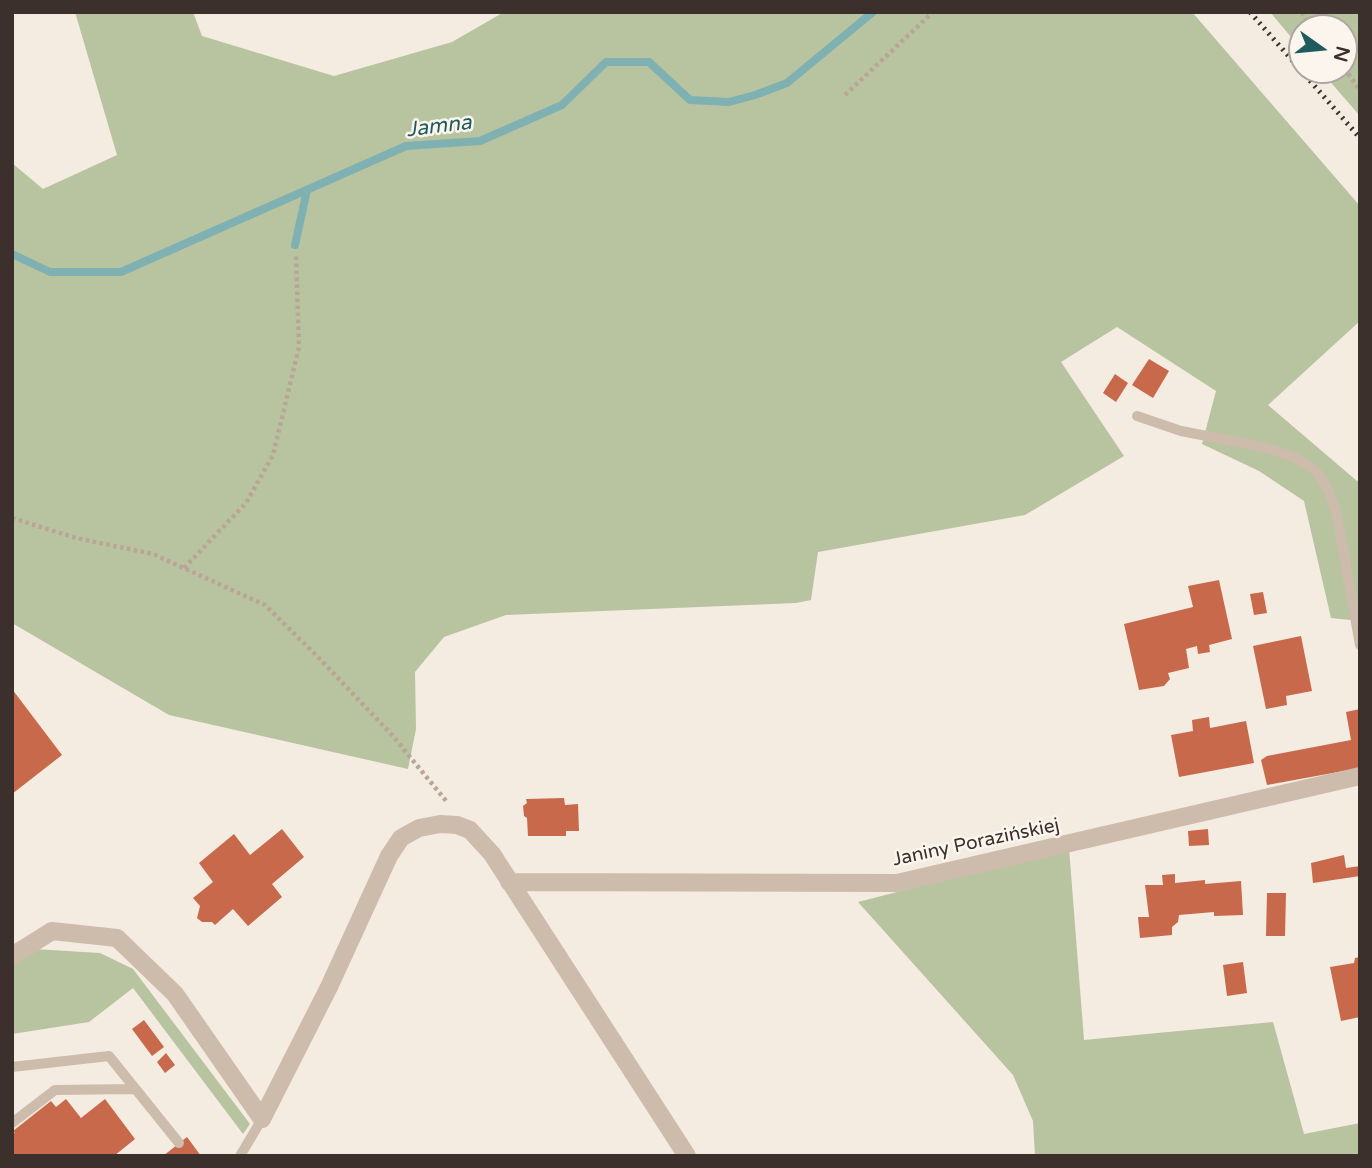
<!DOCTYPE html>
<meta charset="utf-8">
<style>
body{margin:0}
#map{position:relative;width:1372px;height:1168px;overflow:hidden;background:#f4ebe1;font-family:"Varela Round",sans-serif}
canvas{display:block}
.frame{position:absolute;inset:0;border:14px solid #3b302b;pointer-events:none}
.north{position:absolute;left:1288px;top:14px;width:70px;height:70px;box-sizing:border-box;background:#fbf5ee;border:2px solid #aea6a0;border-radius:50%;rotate:105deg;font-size:19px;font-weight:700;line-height:28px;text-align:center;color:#3b302b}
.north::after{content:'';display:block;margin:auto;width:24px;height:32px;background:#1f5a5e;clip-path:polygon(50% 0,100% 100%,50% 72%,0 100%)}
</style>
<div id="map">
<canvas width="1372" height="1168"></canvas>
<div class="frame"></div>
<div class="north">N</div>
</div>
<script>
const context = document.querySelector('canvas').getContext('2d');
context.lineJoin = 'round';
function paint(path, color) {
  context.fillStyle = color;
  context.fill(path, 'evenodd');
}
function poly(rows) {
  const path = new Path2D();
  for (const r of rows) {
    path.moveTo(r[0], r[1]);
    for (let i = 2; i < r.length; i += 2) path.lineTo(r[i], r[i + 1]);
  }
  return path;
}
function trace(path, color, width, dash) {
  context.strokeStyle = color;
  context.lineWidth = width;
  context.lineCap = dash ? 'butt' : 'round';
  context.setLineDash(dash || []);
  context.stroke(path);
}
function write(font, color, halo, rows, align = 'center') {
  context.font = font + ' "Varela Round",sans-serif';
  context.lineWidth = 5;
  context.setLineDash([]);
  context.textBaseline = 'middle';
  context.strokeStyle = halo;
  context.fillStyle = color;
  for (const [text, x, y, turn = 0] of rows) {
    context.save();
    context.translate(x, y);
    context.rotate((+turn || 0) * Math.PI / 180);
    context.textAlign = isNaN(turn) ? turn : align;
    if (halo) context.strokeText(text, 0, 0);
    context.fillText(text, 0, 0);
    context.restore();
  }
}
paint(poly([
 [75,12,193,12,202,36,334,76,452,42,504,12,1192,12,1360,206,1360,321,1268,405,1357,481,1360,479,1360,621,1331,618,1304,501,1259,471,1202,444,1216,391,1117,327,1061,362,1124,456,1025,515,818,552,811,600,796,603,506,615,444,637,415,672,416,729,408,769,169,715,12,623,12,163,43,189,117,155],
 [1270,12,1360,12,1360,116,1320,70,1344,70,1344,28,1302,28,1302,50],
 [1069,848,1084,1040,1273,1022,1304,1134,1360,1123,1360,1156,1035,1156,1033,1121,1013,1075,858,902],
 [34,949,100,953,133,969,250,1124,243,1134,133,988,89,1022,12,1034,12,964]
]), '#b8c4a0');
trace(poly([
 [295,245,307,190],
 [12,254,50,272,121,272,406,146,480,141,562,105,606,62,649,62,690,100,729,102,755,95,787,83,873,12]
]), '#7fb0b2', 8);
paint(poly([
 [1149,359,1169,371,1153,398,1132,385],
 [1115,374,1128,383,1116,402,1103,393],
 [1219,580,1232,639,1209,645,1210,652,1198,654,1197,646,1186,649,1189,668,1168,673,1170,679,1164,686,1139,690,1124,624,1193,607,1188,586],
 [1263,592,1267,613,1254,615,1250,594],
 [1301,636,1312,691,1286,696,1287,705,1266,709,1253,646],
 [12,689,62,755,12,794],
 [1360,709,1360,768,1267,785,1261,760,1267,756,1351,740,1346,712],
 [1209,717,1210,728,1246,721,1254,763,1179,777,1171,735,1193,731,1192,720],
 [564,798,565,805,578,804,579,831,566,831,566,836,528,836,527,818,524,816,523,806,527,803,526,799],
 [282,829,304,857,272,884,282,897,248,926,233,909,215,925,212,922,202,922,197,918,200,906,193,898,213,882,199,863,234,834,250,855],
 [1208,829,1209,845,1189,846,1188,831],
 [1344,855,1346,868,1360,866,1360,876,1313,883,1311,863],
 [1175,874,1175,883,1205,880,1205,884,1241,881,1243,915,1214,916,1214,912,1179,915,1178,922,1172,927,1172,935,1140,938,1138,917,1149,917,1145,885,1163,885,1162,875],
 [1267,893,1286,893,1285,936,1266,936],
 [1360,957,1360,1017,1341,1021,1330,967,1354,963,1355,958],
 [1243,962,1247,993,1227,996,1223,965],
 [144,1020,164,1047,152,1056,132,1029],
 [166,1053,175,1065,165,1073,157,1062],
 [66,1099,81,1118,105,1099,135,1139,114,1156,12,1156,12,1134,15,1133,13,1131,51,1101,56,1107],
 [187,1137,201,1156,163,1156]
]), '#c8694b');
trace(poly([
 [1302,12,1311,28],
 [1344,68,1360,90],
 [845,95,933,12],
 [12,518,76,538,153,554,265,605,318,657,392,735,447,802],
 [184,568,246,503,273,455,299,347,296,256]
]), '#b9a596', 4.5, [3.5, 3.5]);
trace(poly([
 [1137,416,1181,431,1264,447,1294,457,1316,471,1328,489,1337,516,1360,645],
 [12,1067,109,1056,179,1143],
 [12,1123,55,1090,135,1089],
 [240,1156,262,1119]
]), '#cdbbac', 10);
trace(poly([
 [509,882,897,883,1360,776],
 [12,956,52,931,117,938,175,994,262,1119,329,987,389,856,401,838,419,828,440,824,457,825,470,830,492,854,687,1156]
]), '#cdbbac', 18);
trace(poly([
 [1250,12,1360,138]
]), '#3b302b', 5, [2, 5]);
write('19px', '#3b302b', '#fbf5ee', [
 ["Janiny Porazińskiej",976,843,-12]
]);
write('italic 21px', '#1f5a5e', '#fbf5ee', [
 ["Jamna",439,127,-7]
]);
</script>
